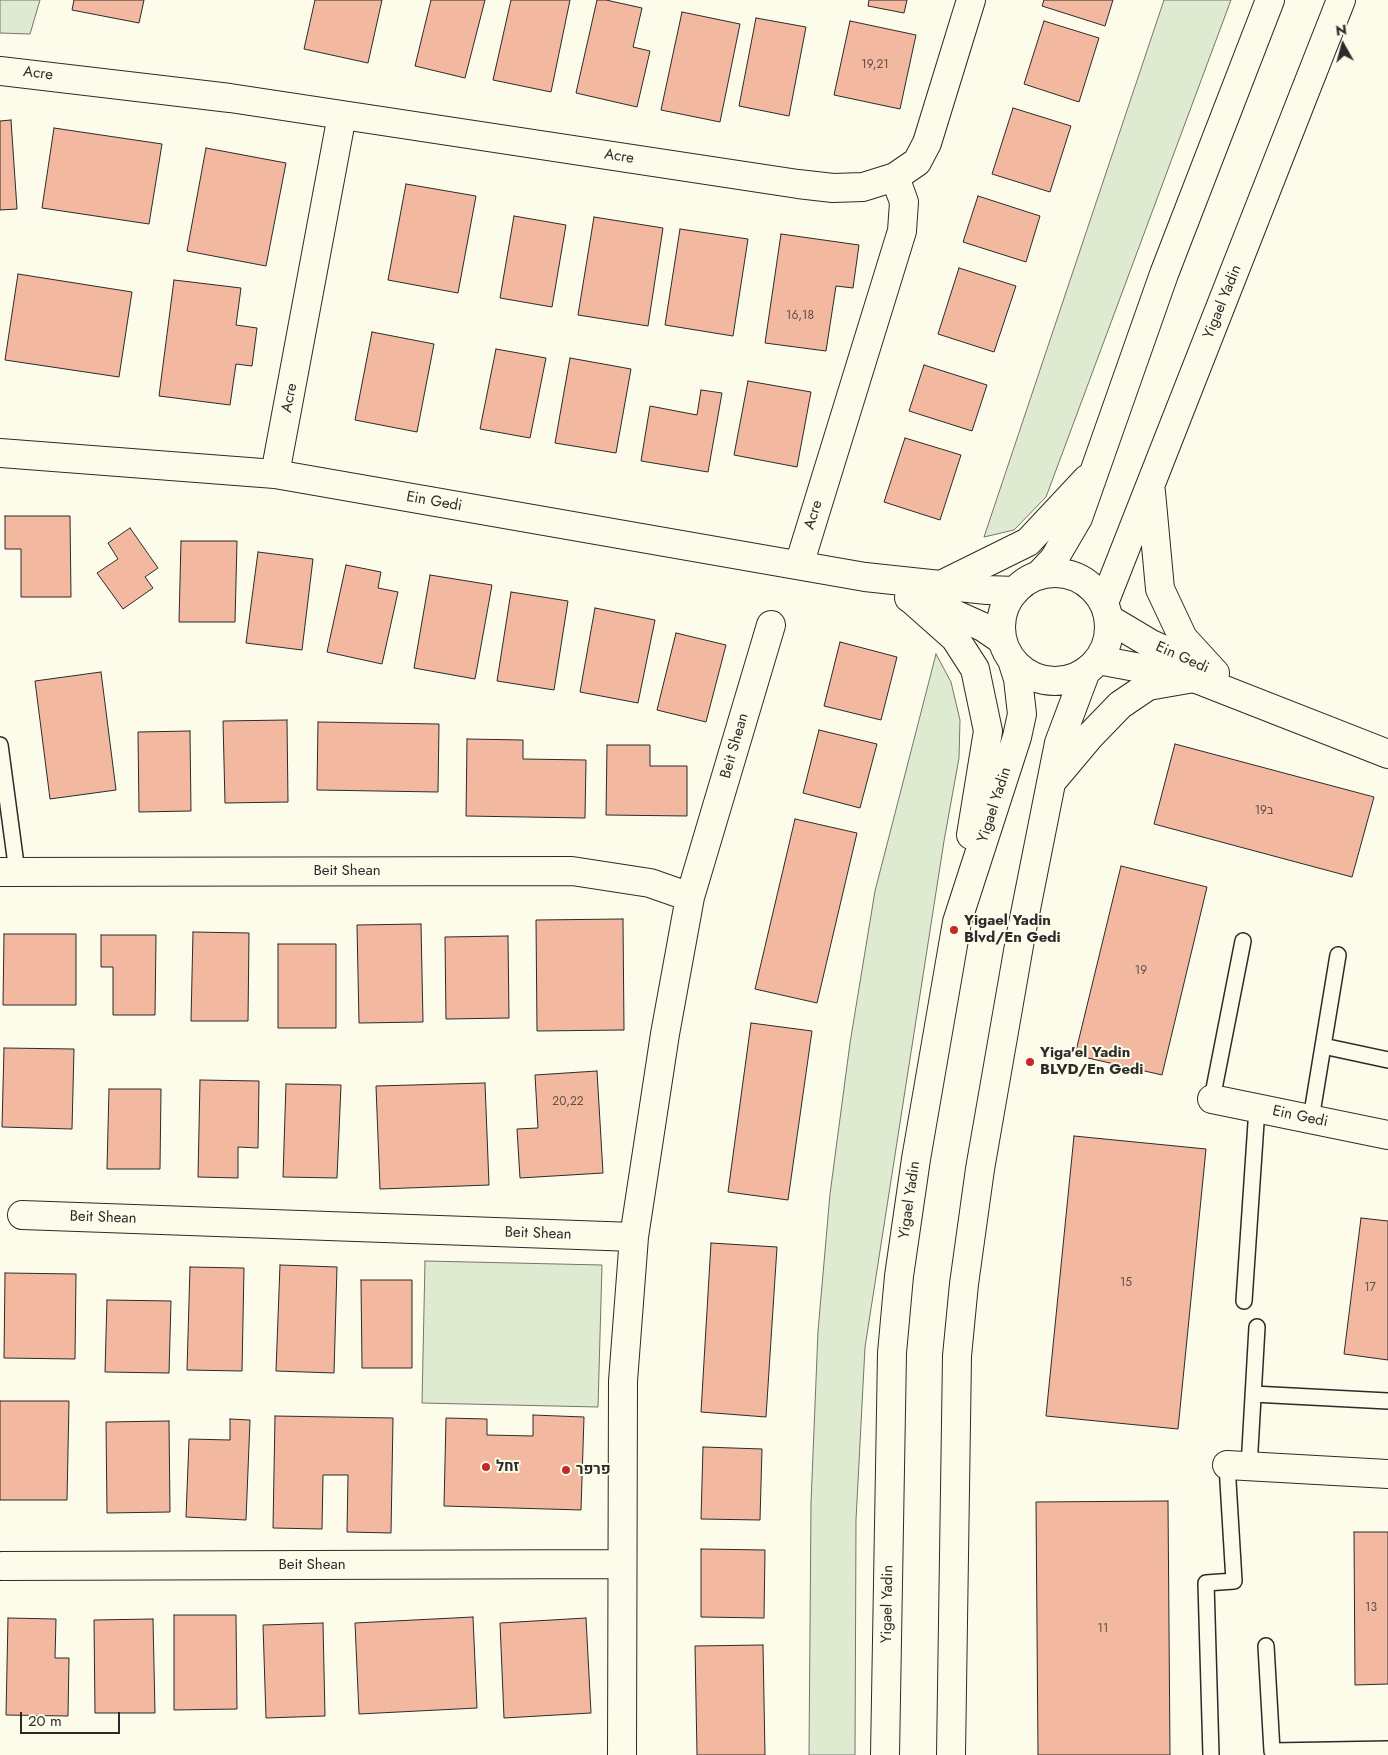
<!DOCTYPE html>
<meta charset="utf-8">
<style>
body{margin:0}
#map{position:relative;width:1388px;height:1755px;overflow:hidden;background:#fdfbea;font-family:Jost,sans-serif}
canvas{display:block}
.north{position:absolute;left:1318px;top:20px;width:50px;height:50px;-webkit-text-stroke:4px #fdfbea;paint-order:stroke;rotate:353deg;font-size:14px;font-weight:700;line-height:20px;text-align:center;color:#2b2b2b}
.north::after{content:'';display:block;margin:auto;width:18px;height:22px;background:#2b2b2b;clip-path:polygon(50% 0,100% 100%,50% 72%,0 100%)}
.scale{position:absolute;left:20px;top:1712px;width:100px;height:22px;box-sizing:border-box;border:2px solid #2b2b2b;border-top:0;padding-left:6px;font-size:15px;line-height:18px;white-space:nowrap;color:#2b2b2b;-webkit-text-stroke:4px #fdfbea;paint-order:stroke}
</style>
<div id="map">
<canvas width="1388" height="1755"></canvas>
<div class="north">N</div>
<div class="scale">20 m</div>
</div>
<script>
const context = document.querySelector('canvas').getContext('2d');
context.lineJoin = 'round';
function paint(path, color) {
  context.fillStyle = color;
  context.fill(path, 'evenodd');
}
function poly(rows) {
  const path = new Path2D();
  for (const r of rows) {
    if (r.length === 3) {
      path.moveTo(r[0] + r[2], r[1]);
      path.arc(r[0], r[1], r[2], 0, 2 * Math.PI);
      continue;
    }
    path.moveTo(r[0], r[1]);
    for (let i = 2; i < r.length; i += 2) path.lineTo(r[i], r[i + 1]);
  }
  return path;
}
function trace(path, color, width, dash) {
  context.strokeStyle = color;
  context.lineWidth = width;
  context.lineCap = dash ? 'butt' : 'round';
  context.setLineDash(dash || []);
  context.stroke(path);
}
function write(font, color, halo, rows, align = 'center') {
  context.font = font + ' Jost,Heebo,sans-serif';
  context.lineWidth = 4;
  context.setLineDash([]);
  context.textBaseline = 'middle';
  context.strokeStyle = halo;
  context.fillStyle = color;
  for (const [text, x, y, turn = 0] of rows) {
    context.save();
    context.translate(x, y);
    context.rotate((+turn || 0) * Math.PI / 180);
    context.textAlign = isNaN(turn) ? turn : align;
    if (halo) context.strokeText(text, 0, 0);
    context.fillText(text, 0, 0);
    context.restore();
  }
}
const green = poly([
 [0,0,40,0,30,34,0,33,0,0],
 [1164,0,1231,0,1046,497,1014,530,984,537,1164,0],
 [936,654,951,682,960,720,959,758,944,841,865,1347,856,1520,855,1755,809,1755,811,1503,818,1331,830,1194,850,1043,875,891,936,654],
 [425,1261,602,1265,598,1407,422,1403,425,1261]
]);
paint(green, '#deebd1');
trace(green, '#74746e', 1);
const building = poly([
 [74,0,144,0,139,23,72,10,74,0],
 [315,0,382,0,368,63,304,49,315,0],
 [431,0,485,0,465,78,415,66,431,0],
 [511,0,570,0,551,92,493,80,511,0],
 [597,0,606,0,642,8,633,47,650,51,637,107,576,93,597,0],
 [869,0,907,0,904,13,868,6,869,0],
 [1044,0,1113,0,1105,26,1042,6,1044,0],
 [682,12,740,24,720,122,661,110,682,12],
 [756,18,806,27,789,116,739,106,756,18],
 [850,21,916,35,900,109,834,95,850,21],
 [1044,21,1099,38,1079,102,1024,84,1044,21],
 [1013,108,1071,126,1050,192,992,174,1013,108],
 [11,120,17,209,0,210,0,121,11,120],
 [54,128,162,144,149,224,42,208,54,128],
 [206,148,286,163,266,266,187,251,206,148],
 [406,184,476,196,458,293,388,280,406,184],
 [978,196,1040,216,1026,262,963,242,978,196],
 [514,216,566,225,552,307,500,298,514,216],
 [594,217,663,228,648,326,578,315,594,217],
 [680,229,748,239,733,336,665,325,680,229],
 [781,234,859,245,853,288,836,286,826,351,765,343,781,234],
 [959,268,1016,286,994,352,938,334,959,268],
 [18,274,132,292,119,377,5,360,18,274],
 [174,280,241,288,236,325,257,328,252,366,236,364,230,405,159,396,174,280],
 [372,332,434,344,417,432,355,420,372,332],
 [496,349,546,358,530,438,480,429,496,349],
 [570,358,631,369,616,453,555,443,570,358],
 [924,365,987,385,972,431,909,411,924,365],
 [748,381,811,392,797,467,734,455,748,381],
 [701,390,722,393,708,472,641,461,650,406,697,415,701,390],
 [905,438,961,455,940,520,884,502,905,438],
 [5,516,70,516,71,597,21,597,21,549,5,549,5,516],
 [130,528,158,568,145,577,153,588,123,609,97,573,118,559,108,543,130,528],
 [181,541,237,541,235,622,179,622,181,541],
 [258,552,313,559,302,650,246,643,258,552],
 [346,565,381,572,378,588,398,592,382,664,327,652,346,565],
 [430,575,492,585,475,679,414,668,430,575],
 [511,592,568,601,554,690,497,681,511,592],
 [595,608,655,620,638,703,580,692,595,608],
 [676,633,726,645,706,722,657,710,676,633],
 [840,642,897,657,881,720,824,706,840,642],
 [101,672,116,790,50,799,35,681,101,672],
 [287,720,288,802,225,803,223,721,287,720],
 [318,722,439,724,438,792,317,790,318,722],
 [819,730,877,744,860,808,803,793,819,730],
 [190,731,191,811,139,812,138,732,190,731],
 [467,739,523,740,523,759,586,760,585,818,466,816,467,739],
 [1175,744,1374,797,1352,877,1154,824,1175,744],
 [607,745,650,745,650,766,687,766,687,816,606,815,607,745],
 [795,819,857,833,817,1003,755,989,795,819],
 [1121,866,1207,887,1162,1075,1075,1055,1121,866],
 [623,919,624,1030,537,1031,536,920,623,919],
 [421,924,423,1022,359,1023,357,925,421,924],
 [193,932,249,933,248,1021,191,1021,193,932],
 [4,934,76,934,76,1005,3,1005,4,934],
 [101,935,156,935,155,1015,113,1015,113,967,101,967,101,935],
 [508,936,509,1018,446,1019,445,937,508,936],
 [278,944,336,944,336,1028,278,1028,278,944],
 [751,1023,812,1031,788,1200,728,1192,751,1023],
 [4,1048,74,1049,72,1129,2,1127,4,1048],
 [597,1071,603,1173,520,1178,517,1129,538,1128,535,1075,597,1071],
 [200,1080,259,1081,258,1148,238,1147,238,1178,198,1177,200,1080],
 [485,1083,489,1185,380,1189,376,1086,485,1083],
 [286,1084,341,1085,337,1178,283,1177,286,1084],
 [109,1089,161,1089,160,1169,107,1169,109,1089],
 [1074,1136,1206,1149,1178,1429,1046,1416,1074,1136],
 [1361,1218,1388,1221,1388,1360,1344,1354,1361,1218],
 [711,1243,777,1247,766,1417,701,1412,711,1243],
 [280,1265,337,1267,334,1373,276,1371,280,1265],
 [190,1267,244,1268,242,1371,187,1370,190,1267],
 [5,1273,76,1274,75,1359,4,1358,5,1273],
 [361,1280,412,1280,412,1368,362,1368,361,1280],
 [107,1300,171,1301,169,1373,105,1372,107,1300],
 [0,1401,69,1401,67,1500,0,1500,0,1401],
 [533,1415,584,1417,581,1510,444,1506,446,1418,487,1419,487,1435,533,1436,533,1415],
 [275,1416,393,1418,391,1533,347,1532,348,1475,323,1475,322,1529,273,1528,275,1416],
 [230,1419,250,1420,246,1520,186,1517,189,1439,230,1440,230,1419],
 [169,1421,170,1512,107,1513,106,1422,169,1421],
 [703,1447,762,1449,760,1520,701,1519,703,1447],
 [1168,1501,1170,1755,1038,1755,1036,1502,1168,1501],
 [1354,1532,1388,1532,1388,1684,1355,1685,1354,1532],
 [701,1549,765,1550,764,1618,701,1617,701,1549],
 [174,1615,236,1615,237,1709,174,1710,174,1615],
 [473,1617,477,1708,359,1714,355,1623,473,1617],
 [8,1618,56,1619,55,1658,69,1658,68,1716,6,1715,8,1618],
 [586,1618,591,1713,504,1718,500,1623,586,1618],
 [153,1619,155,1713,95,1713,94,1620,153,1619],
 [323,1623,325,1716,266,1718,263,1625,323,1623],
 [763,1645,765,1755,697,1755,695,1646,763,1645]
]);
paint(building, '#f2b8a0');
trace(building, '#2b2b2b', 1);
const service = poly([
 [0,745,17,872],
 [1323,1046,1388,1060],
 [1212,1099,1243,941],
 [1311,1119,1338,955],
 [1244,1301,1257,1108],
 [1253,1394,1388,1401],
 [1249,1467,1257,1327],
 [1266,1646,1272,1751,1388,1749],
 [1211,1755,1206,1583,1234,1581,1227,1465]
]);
const minor = poly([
 [0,71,230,98,798,184,833,188,863,187,895,177,917,162,927,143,971,0],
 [0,453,275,474,865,577,987,590,1015,591],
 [275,474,342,115],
 [799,565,902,231,904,202,895,177],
 [909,598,943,609,983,627,1002,640],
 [1109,619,1151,644,1204,668],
 [1098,660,1194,678,1388,754],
 [0,872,572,871,650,883,690,897,665,1034,634,1237,623,1381,622,1755],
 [690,897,771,625],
 [1212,1099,1388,1135],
 [22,1215,634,1237],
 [1227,1465,1388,1474],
 [2,1566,622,1564]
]);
const secondary = poly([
 [1151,492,1160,589,1183,638,1215,673],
 [1055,627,54],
 [1038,576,1054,559,1078,518,1164,274,1270,0],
 [941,585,1028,542,1087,479],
 [910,598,955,638,975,669,988,731,971,835],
 [1104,603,1341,0],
 [1053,780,1090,736,1120,705,1148,686,1194,678],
 [885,1755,892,1353,899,1276,916,1159,957,922,1017,737,1022,714,1018,679,1012,660],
 [951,1755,957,1356,964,1284,980,1169,1021,934,1051,783,1059,743,1086,671]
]);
trace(service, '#2b2b2b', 18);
trace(minor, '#2b2b2b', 30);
trace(secondary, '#2b2b2b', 30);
trace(service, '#fdfbea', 15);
trace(minor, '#fdfbea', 28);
trace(secondary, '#fdfbea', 28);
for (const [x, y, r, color] of [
 [954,930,5,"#c62828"],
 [1030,1062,5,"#c62828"],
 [486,1467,5,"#c62828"],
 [566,1470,5,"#c62828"]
]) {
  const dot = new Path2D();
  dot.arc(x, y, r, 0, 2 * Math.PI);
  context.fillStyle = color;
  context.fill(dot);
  trace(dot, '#fdfbea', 2);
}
write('12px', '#5d4e48', null, [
 ["19,21",875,65],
 ["16,18",800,316],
 ["19ב",1264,811],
 ["19",1141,971],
 ["20,22",568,1102],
 ["15",1126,1283],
 ["17",1370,1288],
 ["13",1371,1608],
 ["11",1103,1629]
]);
write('15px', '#2b2b2b', '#fdfbea', [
 ["Acre",38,74,7],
 ["Acre",619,157,9],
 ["Yigael Yadin",1223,302,-68],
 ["Acre",290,398,-79],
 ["Ein Gedi",434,502,10],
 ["Acre",814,515,-73],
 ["Ein Gedi",1182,658,24],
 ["Beit Shean",735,746,-74],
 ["Yigael Yadin",995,805,-72],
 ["Beit Shean",347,871],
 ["Ein Gedi",1300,1117,12],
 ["Yigael Yadin",910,1200,-82],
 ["Beit Shean",103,1218,2],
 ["Beit Shean",538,1234,2],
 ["Beit Shean",312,1565],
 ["Yigael Yadin",888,1604,-89]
]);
write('bold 15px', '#2b2b2b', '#fdfbea', [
 ["Yigael Yadin",964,921],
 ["Blvd/En Gedi",964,938],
 ["Yiga'el Yadin",1040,1053],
 ["BLVD/En Gedi",1040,1070],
 ["זחל",496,1467],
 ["פרפר",576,1470]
], 'left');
</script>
